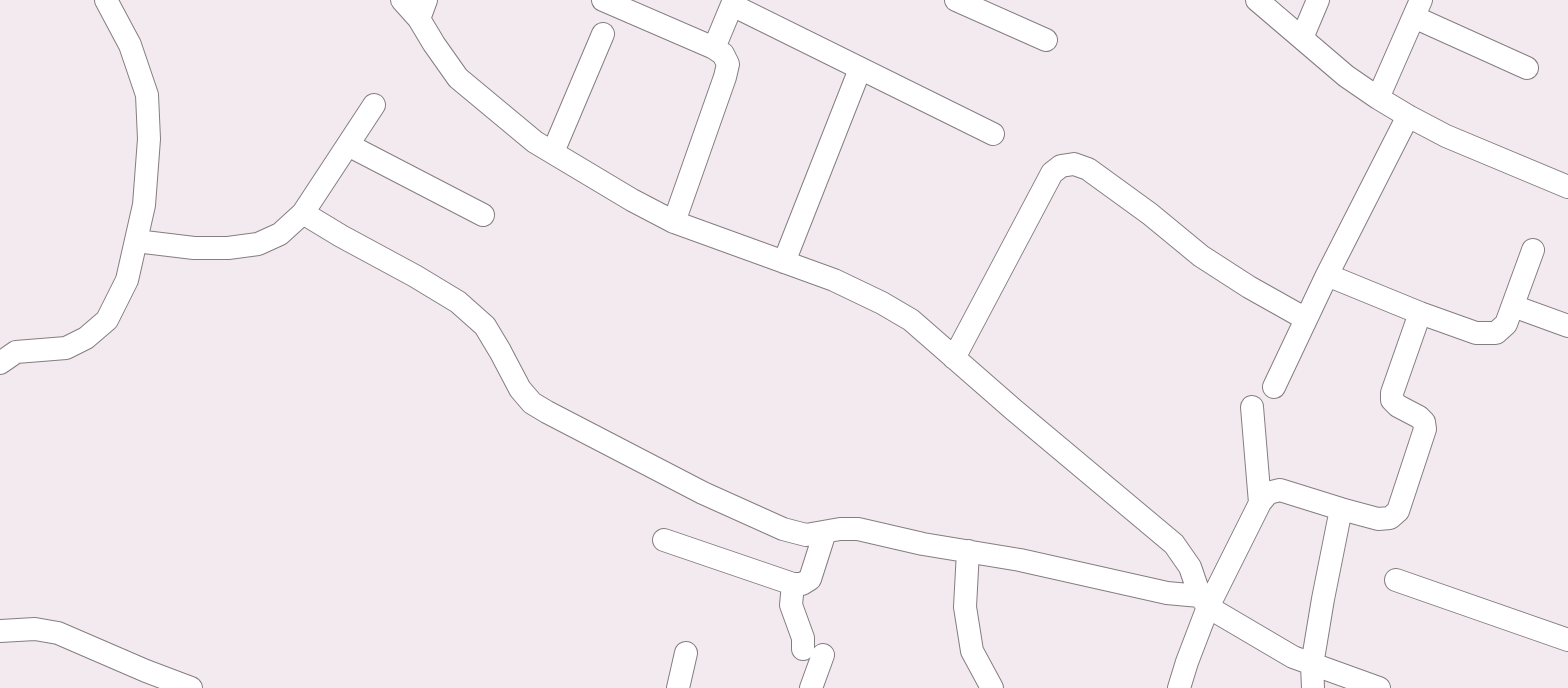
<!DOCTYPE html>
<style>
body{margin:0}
canvas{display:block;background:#f3eaef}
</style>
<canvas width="1568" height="688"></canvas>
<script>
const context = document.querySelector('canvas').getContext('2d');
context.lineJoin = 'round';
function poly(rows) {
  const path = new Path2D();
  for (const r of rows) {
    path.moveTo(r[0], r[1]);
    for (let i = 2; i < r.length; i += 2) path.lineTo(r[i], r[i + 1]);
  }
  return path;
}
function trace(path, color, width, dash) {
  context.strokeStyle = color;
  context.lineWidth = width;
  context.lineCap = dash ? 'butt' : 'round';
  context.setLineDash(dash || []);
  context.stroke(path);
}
const minor = poly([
 [402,0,419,19,434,44,458,78,535,142,632,200,674,222,834,280,882,303,911,320,1014,410,1174,544,1190,567,1200,596,1208,607,1293,657,1379,688],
 [603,0,714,48,723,54,728,64,725,77,674,222],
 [956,0,1046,40],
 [1257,0,1346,76,1378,98,1408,116,1446,136,1568,187],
 [732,5,993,134],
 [1414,17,1527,68],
 [419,19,426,0],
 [1302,38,1318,0],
 [714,48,734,0],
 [1378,98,1421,0],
 [348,145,483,215],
 [553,152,603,34],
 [303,213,341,236,415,276,458,302,485,326,500,351,520,389,532,403,547,412,703,493,783,529,806,535,840,529,858,529,923,544,1020,560,1167,593,1200,596],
 [136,241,194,248,228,248,258,244,280,234,303,213,374,105],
 [784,262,860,69],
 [1327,275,1420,313,1476,333,1496,333,1506,324,1533,250],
 [1513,306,1568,326],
 [954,358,1052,173,1061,166,1074,164,1088,169,1150,214,1201,256,1249,287,1306,319],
 [0,363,16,352,66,348,86,338,107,320,127,280,144,205,149,139,147,95,130,45,106,0],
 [1274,387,1327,275,1408,116],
 [1252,407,1260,503],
 [664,540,793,584,802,584,810,579,825,532],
 [968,551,965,607,972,651,992,688],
 [1396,580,1568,640],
 [793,584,791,605,803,638,803,649],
 [0,631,35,629,58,633,146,671,191,688],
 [678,688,686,653],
 [811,688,823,655],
 [1179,688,1187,662,1208,607,1260,503,1268,493,1280,490,1341,509,1378,519,1390,518,1398,511,1425,429,1424,422,1419,417,1398,406,1392,400,1392,393,1420,313],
 [1313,688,1312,665,1323,599,1341,509]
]);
trace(minor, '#857d82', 24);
trace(minor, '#fff', 22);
</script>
